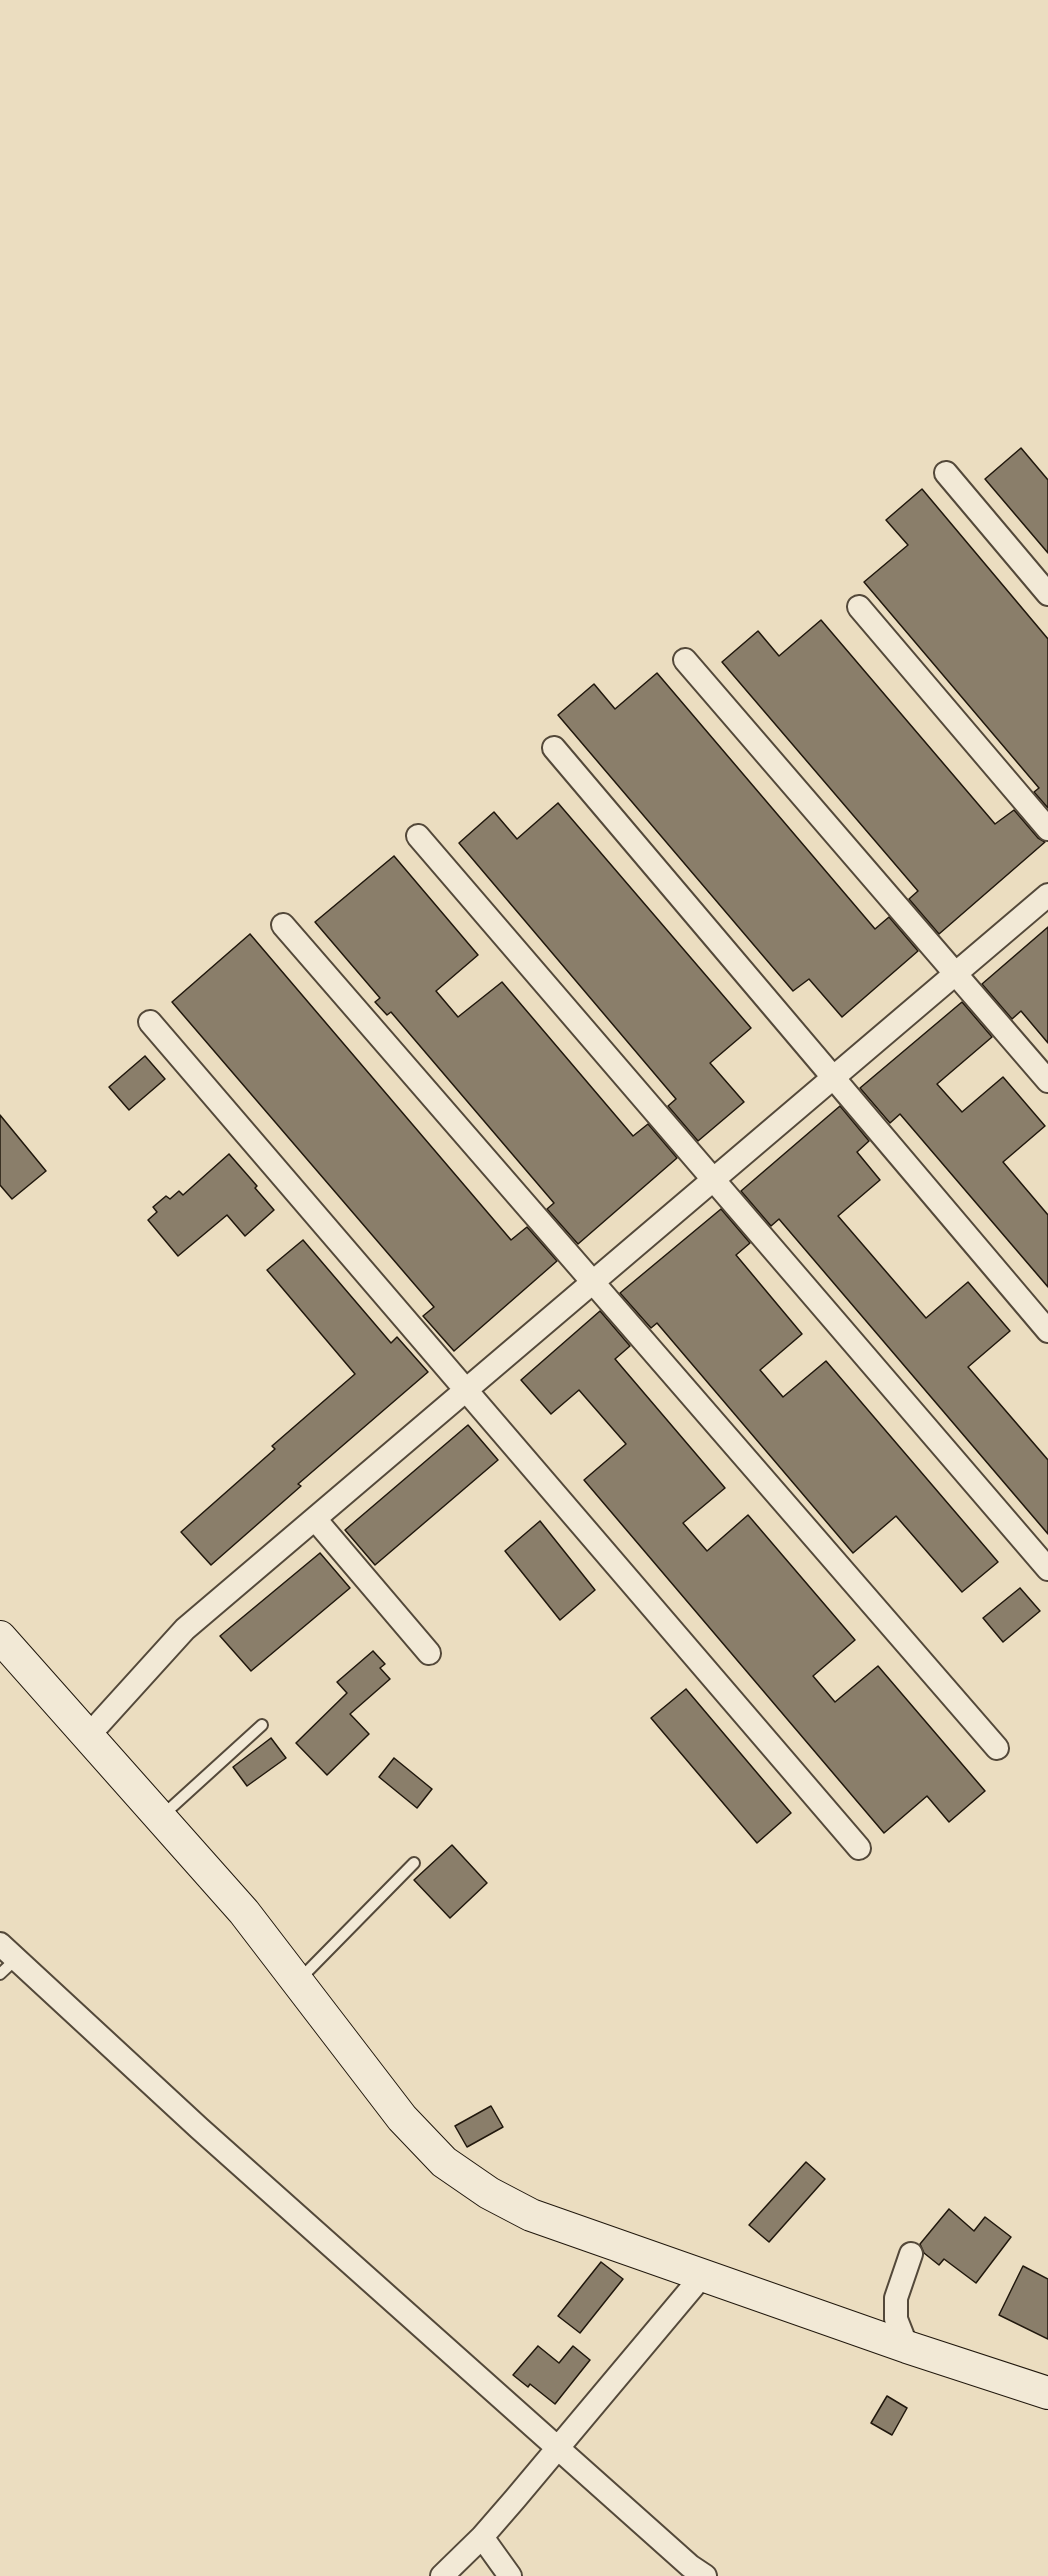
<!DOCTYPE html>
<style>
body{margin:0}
canvas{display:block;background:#ebddc0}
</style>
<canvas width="1048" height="2576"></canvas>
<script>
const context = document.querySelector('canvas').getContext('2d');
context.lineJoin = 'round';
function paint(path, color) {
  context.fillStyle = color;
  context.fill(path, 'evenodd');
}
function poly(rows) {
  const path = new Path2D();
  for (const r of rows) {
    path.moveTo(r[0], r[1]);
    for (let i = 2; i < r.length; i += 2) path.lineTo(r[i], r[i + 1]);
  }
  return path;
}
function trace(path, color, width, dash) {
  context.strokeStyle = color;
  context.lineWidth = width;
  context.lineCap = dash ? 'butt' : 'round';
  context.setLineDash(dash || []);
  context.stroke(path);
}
const building = poly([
 [1021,448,1048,480,1048,553,985,479,1021,448],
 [922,489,1048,639,1048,808,1034,792,1039,788,864,582,908,545,886,520,922,489],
 [821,620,995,824,1014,810,1038,838,1045,842,939,934,909,899,918,891,722,662,758,631,779,656,821,620],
 [657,673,875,929,889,917,918,951,842,1017,809,979,793,991,558,715,594,684,615,709,657,673],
 [558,803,751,1028,710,1063,744,1102,698,1141,668,1106,676,1099,459,843,494,812,517,839,558,803],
 [394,856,478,955,436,991,458,1017,502,982,633,1136,648,1124,677,1158,578,1244,547,1209,554,1203,391,1012,387,1015,375,1002,380,998,315,922,394,856],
 [1048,927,1048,1043,1021,1011,1012,1019,982,984,1048,927],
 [250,934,511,1240,527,1227,557,1261,454,1351,423,1316,434,1307,172,1002,250,934],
 [962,1002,992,1037,937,1084,962,1112,1003,1077,1045,1126,1003,1162,1048,1215,1048,1287,900,1114,890,1123,860,1088,962,1002],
 [145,1056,165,1079,129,1110,109,1087,145,1056],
 [840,1106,869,1141,857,1152,880,1180,838,1216,926,1318,968,1282,1010,1331,968,1367,1048,1460,1048,1534,779,1219,771,1226,741,1191,840,1106],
 [0,1115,46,1171,12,1199,0,1185,0,1115],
 [229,1154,257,1186,255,1188,274,1210,245,1236,227,1215,178,1256,148,1220,157,1212,153,1207,166,1196,170,1199,179,1191,183,1195,229,1154],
 [721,1209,750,1243,736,1255,802,1334,760,1370,783,1397,826,1361,998,1562,962,1592,896,1516,853,1553,657,1323,651,1328,620,1293,721,1209],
 [303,1240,391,1343,397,1337,428,1372,298,1484,301,1486,211,1565,181,1532,275,1449,272,1446,355,1374,267,1270,303,1240],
 [600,1311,630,1346,615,1359,725,1488,683,1523,707,1551,748,1515,855,1640,813,1676,835,1702,878,1666,985,1791,949,1822,927,1796,884,1833,584,1480,626,1444,579,1390,551,1414,521,1380,600,1311],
 [468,1425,498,1460,375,1565,345,1530,468,1425],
 [540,1521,595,1590,560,1620,505,1551,540,1521],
 [320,1553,350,1588,251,1671,220,1636,320,1553],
 [1020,1588,1040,1611,1003,1642,983,1618,1020,1588],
 [373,1651,385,1664,380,1668,390,1679,350,1714,369,1734,327,1775,296,1743,347,1693,337,1682,373,1651],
 [686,1689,791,1813,757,1843,651,1718,686,1689],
 [271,1738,286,1758,247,1786,233,1767,271,1738],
 [394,1758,432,1789,417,1808,379,1777,394,1758],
 [452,1845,487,1883,450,1918,414,1880,452,1845],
 [491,2106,503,2127,467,2147,455,2126,491,2106],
 [806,2162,825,2179,769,2242,749,2225,806,2162],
 [949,2209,974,2231,985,2217,1011,2237,976,2283,944,2259,939,2265,924,2253,920,2244,949,2209],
 [601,2262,623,2279,580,2333,558,2316,601,2262],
 [1023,2266,1048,2279,1048,2339,999,2315,1023,2266],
 [538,2346,559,2363,573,2346,590,2360,555,2404,530,2384,528,2387,513,2375,538,2346],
 [887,2396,907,2408,892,2435,871,2423,887,2396]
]);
paint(building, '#8a7e6a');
trace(building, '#21180d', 1.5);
const service = poly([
 [163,1815,262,1725],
 [0,1974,16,1959],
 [299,1980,414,1863]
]);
const minor = poly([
 [946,473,1048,594],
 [859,607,1048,829],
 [685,660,1048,1081],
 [554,748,1048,1331],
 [418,836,1048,1569],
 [283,925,997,1748],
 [150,1022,859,1848],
 [315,1519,429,1653],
 [88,1736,185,1629,1048,895],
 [0,1944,199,2128,690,2566,705,2576],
 [907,2347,896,2319,896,2298,911,2254],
 [482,2537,510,2576],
 [442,2576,482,2537,515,2499,702,2276]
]);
const secondary = poly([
 [0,1637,244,1912,402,2118,444,2162,489,2193,531,2215,907,2347,1048,2393]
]);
trace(service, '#54493a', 14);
trace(minor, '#54493a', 26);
trace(secondary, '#21180d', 34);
trace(service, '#f2e9d6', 10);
trace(minor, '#f2e9d6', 22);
trace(secondary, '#f2e9d6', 32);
</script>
